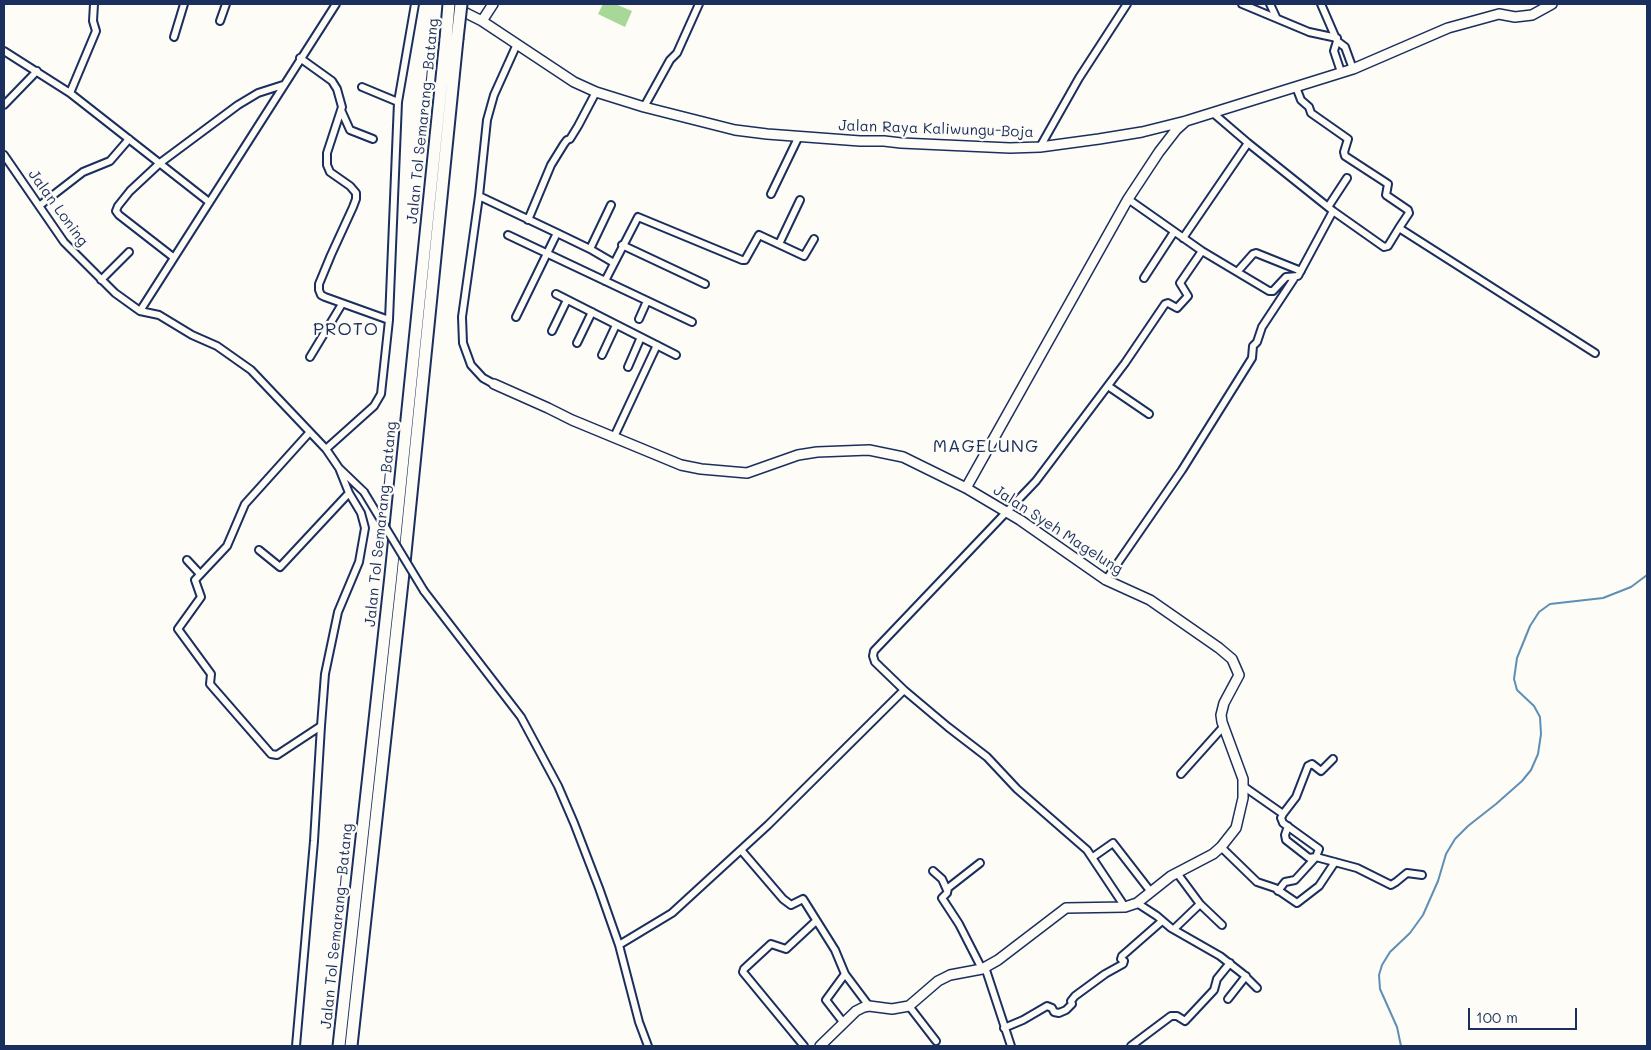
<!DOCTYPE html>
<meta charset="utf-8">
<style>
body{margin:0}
#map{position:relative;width:1651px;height:1050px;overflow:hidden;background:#fdfcf7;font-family:Mali,sans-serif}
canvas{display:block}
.frame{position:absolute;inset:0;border:5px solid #1b2f5e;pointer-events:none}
.scale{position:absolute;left:1468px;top:1008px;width:109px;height:22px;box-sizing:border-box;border:2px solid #1b2f5e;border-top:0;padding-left:6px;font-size:15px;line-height:18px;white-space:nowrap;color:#1b2f5e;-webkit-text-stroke:4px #fdfcf7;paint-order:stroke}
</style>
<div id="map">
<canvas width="1651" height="1050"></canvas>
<div class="frame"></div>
<div class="scale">100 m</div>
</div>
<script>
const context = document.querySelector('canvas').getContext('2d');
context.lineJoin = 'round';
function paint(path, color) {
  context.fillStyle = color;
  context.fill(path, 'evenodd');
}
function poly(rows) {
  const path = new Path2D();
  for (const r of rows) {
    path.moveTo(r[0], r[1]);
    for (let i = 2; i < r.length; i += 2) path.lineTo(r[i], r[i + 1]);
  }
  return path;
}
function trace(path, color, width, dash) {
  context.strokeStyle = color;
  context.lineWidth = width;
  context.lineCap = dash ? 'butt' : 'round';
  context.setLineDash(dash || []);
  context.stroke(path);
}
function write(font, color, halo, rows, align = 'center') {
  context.font = font + ' Mali,sans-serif';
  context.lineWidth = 4.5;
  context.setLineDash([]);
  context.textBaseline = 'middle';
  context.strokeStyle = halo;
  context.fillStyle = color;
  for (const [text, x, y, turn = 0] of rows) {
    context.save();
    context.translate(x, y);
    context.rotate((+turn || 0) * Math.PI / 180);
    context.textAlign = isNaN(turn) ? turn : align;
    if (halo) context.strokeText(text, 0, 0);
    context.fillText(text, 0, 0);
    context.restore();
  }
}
paint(poly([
 [603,4,615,4,632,11,625,27,598,14]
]), '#a8d898');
trace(poly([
 [1401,1046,1397,1027,1380,989,1379,975,1382,965,1390,952,1410,933,1423,915,1438,881,1446,854,1455,839,1468,826,1496,804,1522,781,1531,770,1538,754,1541,734,1540,717,1534,706,1517,690,1514,679,1517,658,1530,626,1539,612,1550,604,1603,598,1631,587,1647,575]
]), '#5f8fb4', 2);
const street = poly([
 [1242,4,1309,32,1337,38],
 [1270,4,1276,17],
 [1321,4,1337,41,1345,47,1353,69],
 [220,21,226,4],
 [174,37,184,4],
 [1337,41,1334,51,1341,72],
 [4,51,70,93,209,202],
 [300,58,332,81,337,89,342,107,327,153,327,165,330,172,350,186,356,193,356,199,353,207,331,255,319,284,319,290,321,295,325,297,389,320],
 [362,87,398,102],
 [1296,87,1301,100,1309,107,1311,113,1348,139,1344,152,1345,156,1388,184,1386,195,1408,210,1409,213,1399,228],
 [70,93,96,31,93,21,94,4],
 [4,105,37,71],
 [644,107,670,60,677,53,699,4],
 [341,110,350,130,373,139],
 [1040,147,1079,78,1127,4],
 [4,155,64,242,115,293,140,311,159,315,192,335,217,346,251,370,326,449,339,468,364,492],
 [771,194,799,136],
 [479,196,557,233,516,317],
 [1128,199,1202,251,1269,291,1273,291,1286,277,1298,276,1333,211,1248,143,1213,113],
 [39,206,83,172,110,161,129,139],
 [1328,207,1347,178],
 [1333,211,1384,247,1388,246,1399,228,1595,353],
 [528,220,551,165,564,144,567,140,570,139,578,126,596,92],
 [557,233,590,249,614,263],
 [508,235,692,322],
 [1183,238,1248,143],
 [779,244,800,200],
 [622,245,705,284],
 [590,249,611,205],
 [173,257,119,215,116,211,118,206,130,191,160,163,238,105,258,93,283,85],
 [1238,271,1253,254,1256,253,1301,271],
 [1144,278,1174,232],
 [101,280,129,252],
 [605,281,638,217,742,260,745,260,759,235,804,256,814,239],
 [556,294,676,355],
 [140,311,336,4],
 [639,319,647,301],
 [552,331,567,300],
 [577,343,592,312],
 [602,355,616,325],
 [310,357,342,304],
 [628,367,641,337],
 [494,384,483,378,471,365,463,343,462,317,479,196,487,120,494,95,517,44],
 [1108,386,1149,414],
 [309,433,245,504,227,546,195,580,201,597,178,629,211,674,210,684,271,754,277,755,321,726],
 [614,437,657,345],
 [326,449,374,406,381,394,389,320,398,102,415,4],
 [259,550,280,567,349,493],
 [187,560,200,574],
 [1106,580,1182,470,1252,358,1253,346,1257,342,1262,327,1295,277],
 [424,591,521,717,558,786,574,823,599,888,619,945,639,1022,648,1046],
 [1181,774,1224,726],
 [1243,786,1283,814,1296,797,1308,766,1312,764,1321,771,1333,759],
 [1288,826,1285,835,1286,840,1309,858,1316,857,1357,868,1391,885,1396,882,1407,873,1422,875],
 [1221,847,1257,882,1275,888,1297,903,1319,886,1335,862],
 [741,850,783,899,791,905,803,899,835,950,845,974,869,1006],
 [1093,857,1113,843,1151,892],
 [980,863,948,888,947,893,942,898,959,924,982,969],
 [933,871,942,879,947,890],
 [1278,891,1285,882,1295,880,1316,857,1319,849,1283,823,1281,818,1283,814],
 [1137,903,1157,916,1171,928,1220,956,1243,974,1257,988],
 [1200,904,1222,925],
 [1125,907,1087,850,1017,789,987,757,948,727,904,690,875,662,873,656,874,651,1036,481,1125,363,1165,304,1168,303,1177,308,1188,296,1180,283,1202,251],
 [1174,929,1200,904,1177,873],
 [619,945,672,913,768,825,904,690],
 [985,967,1011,1046],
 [1228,999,1246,976],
 [909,1006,936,1041],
 [843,1022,826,1000,845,974],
 [1004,1028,1023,1020,1047,1006,1052,1008,1054,1012,1059,1013,1066,1010,1072,1004,1071,1001,1075,996,1105,974,1123,964,1124,961,1121,959,1122,956,1162,921],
 [296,1046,314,841,321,726,325,674,338,612,359,562,365,528,361,513,349,493,339,468],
 [804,1046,743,972,744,969,771,944,786,949,816,921],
 [1131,1046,1171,1016,1177,1016,1185,1021,1214,990,1217,979,1230,963]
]);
const secondary = poly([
 [456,8,482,21,574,82,596,92,644,107,735,130,767,134,860,141,884,141,901,143,1010,148,1040,147,1099,139,1142,132,1186,121,1353,69,1448,28,1499,14,1515,17,1532,15,1552,4],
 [482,21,493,4],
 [494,384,548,408,572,420,681,465,701,469,747,473,798,455,817,452,869,450,903,457,966,488],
 [820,1046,856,1011,864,1007,869,1006,892,1009,909,1006,938,981,950,975,982,969,998,960,1066,908,1125,907,1137,903,1171,876,1213,854,1221,847,1236,828,1243,798,1243,779,1222,722,1221,715,1224,703,1239,675,1232,659,1219,648,1150,600,1106,580,1020,520,966,488,1128,199,1159,152,1176,130,1186,121]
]);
const highway = poly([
 [339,1046,391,575,446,39],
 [351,1046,403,573,457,39]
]);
trace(street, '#1b2f5e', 10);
trace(secondary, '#1b2f5e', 12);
trace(highway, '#1b2f5e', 15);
trace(street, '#fdfcf7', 6);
trace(secondary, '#fdfcf7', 9);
trace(highway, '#fdfcf7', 11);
const streetBridge = poly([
 [364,492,424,591]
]);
const highwayBridge = poly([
 [446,39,449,4],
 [457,39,461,4]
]);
trace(streetBridge, '#1b2f5e', 10, []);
trace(highwayBridge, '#1b2f5e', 15, []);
trace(streetBridge, '#fdfcf7', 6);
trace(highwayBridge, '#fdfcf7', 11);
write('15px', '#1b2f5e', '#fdfcf7', [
 ["Jalan Tol Semarang–Batang",423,121,-84],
 ["Jalan Raya Kaliwungu-Boja",936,129,2],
 ["Jalan Loning",58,208,54],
 ["Jalan Tol Semarang–Batang",381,524,-84],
 ["Jalan Syeh Magelung",1058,530,33],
 ["Jalan Tol Semarang–Batang",337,926,-84]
]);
context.letterSpacing = '1px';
write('18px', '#1b2f5e', '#fdfcf7', [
 ["PROTO",346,329],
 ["MAGELUNG",986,446]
]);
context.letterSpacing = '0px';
</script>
